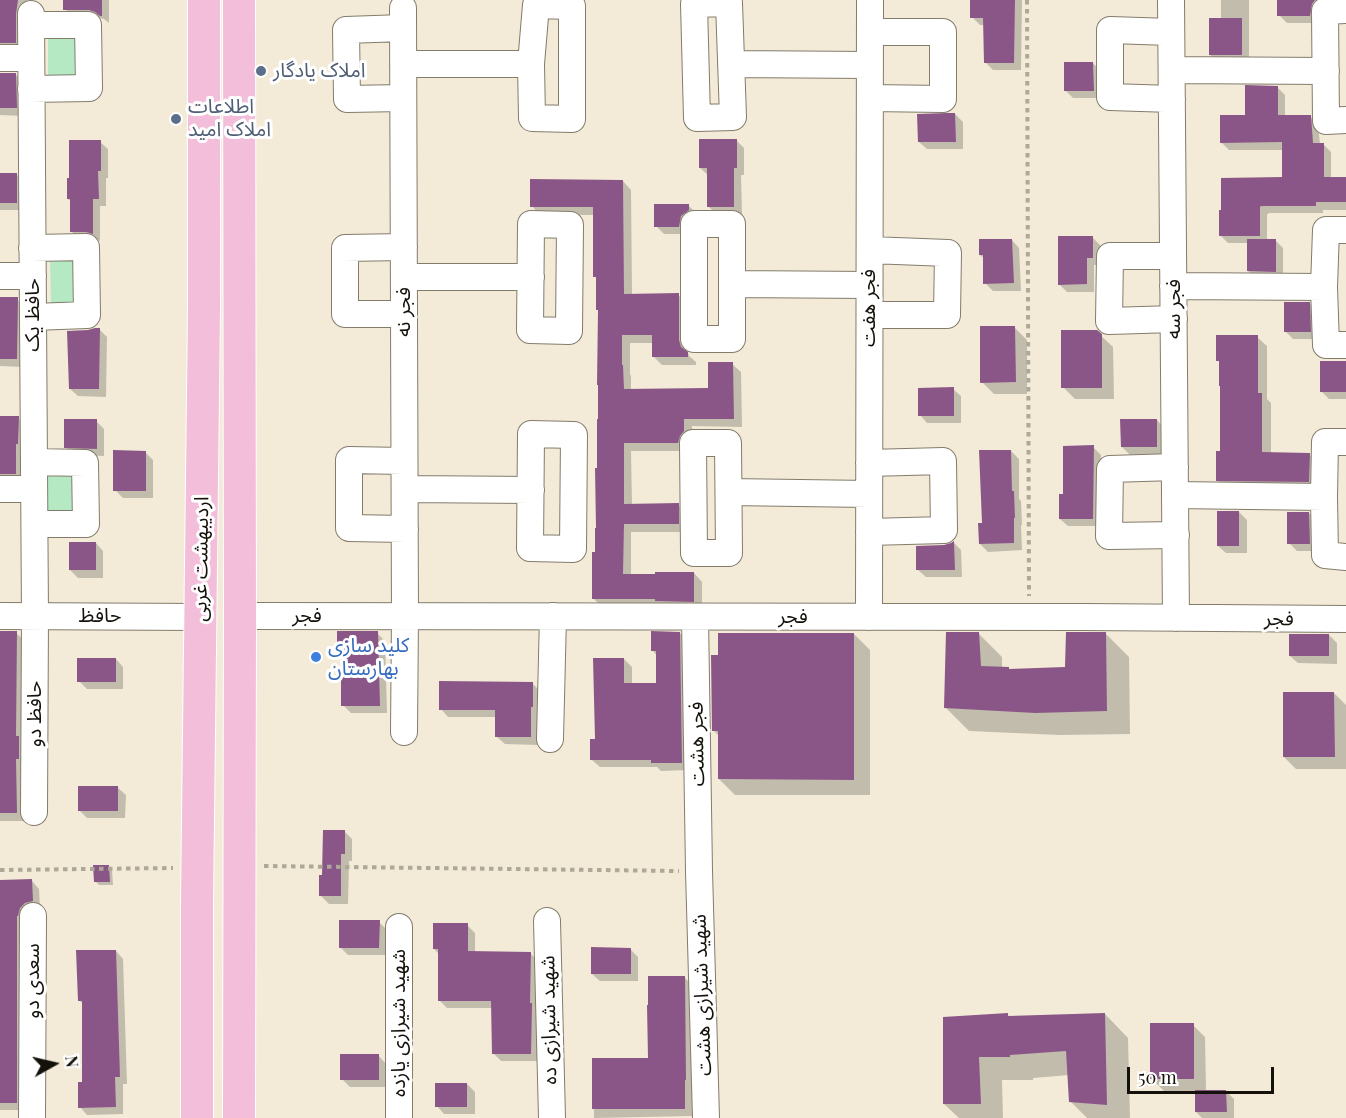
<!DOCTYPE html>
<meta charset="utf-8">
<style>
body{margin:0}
#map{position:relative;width:1346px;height:1118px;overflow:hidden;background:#f3ebd8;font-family:"Playfair Display",serif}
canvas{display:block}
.north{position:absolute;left:24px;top:1034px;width:60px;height:60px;-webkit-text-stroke:4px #fff;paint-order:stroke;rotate:82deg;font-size:16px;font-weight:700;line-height:24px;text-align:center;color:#14110a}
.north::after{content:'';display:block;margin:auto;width:21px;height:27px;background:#14110a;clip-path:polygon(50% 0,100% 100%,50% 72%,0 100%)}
.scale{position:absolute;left:1127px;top:1067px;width:147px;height:27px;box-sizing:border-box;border:3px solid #14110a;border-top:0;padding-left:8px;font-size:18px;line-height:21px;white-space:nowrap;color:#14110a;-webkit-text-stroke:4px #fff;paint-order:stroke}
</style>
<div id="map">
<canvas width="1346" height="1118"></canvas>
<div class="north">N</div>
<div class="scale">50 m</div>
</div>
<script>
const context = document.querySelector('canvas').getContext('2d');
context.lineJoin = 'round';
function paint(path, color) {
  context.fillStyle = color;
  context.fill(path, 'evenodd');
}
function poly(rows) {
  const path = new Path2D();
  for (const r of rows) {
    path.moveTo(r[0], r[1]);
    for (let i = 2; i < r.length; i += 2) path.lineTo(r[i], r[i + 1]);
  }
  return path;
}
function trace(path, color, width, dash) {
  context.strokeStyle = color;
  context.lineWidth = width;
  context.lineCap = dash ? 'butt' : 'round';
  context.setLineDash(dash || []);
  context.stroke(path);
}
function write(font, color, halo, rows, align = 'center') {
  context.font = font + ' "Playfair Display","Noto Sans Arabic",serif';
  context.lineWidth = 6;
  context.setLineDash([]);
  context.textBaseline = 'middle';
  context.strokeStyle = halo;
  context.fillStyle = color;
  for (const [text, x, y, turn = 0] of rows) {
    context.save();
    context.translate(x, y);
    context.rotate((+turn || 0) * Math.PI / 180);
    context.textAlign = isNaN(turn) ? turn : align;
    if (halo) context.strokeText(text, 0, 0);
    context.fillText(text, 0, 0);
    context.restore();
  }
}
paint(poly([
 [48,32,79,32,80,83,48,83],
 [81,256,82,306,51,307,50,257],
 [48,468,81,469,80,518,47,517]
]), '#b5e9c4');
paint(poly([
 [0,0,27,0,23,50,0,52],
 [65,0,109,0,109,23,104,19,97,17,73,17,65,9],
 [972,0,1022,0,1021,70,993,70,985,62,985,25,980,25,972,17],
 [1221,0,1249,0,1249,63,1218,62,1210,55,1221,19],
 [1279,0,1323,0,1317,23,1287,23,1279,15],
 [1093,63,1100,71,1101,98,1073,98,1065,90],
 [0,75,16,75,24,82,24,116,0,115],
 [1277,87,1285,95,1285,117,1310,117,1318,125,1320,144,1323,144,1331,152,1331,178,1346,178,1346,210,1323,210,1323,213,1269,213,1267,215,1267,240,1275,240,1283,248,1283,279,1256,279,1248,271,1248,243,1228,243,1220,235,1284,179,1284,150,1229,150,1221,142],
 [955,114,963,122,963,149,927,149,919,142],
 [736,140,744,148,744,175,741,175,742,214,716,214,708,206,708,175,700,168],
 [100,142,108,149,108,178,106,178,106,206,100,206,100,241,95,239,79,239,72,232,72,202,68,199],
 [0,174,16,174,24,182,24,210,0,210],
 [623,181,631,190,632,295,678,295,687,303,687,349,689,356,696,362,696,365,662,365,653,356,653,343,630,343,630,374,631,376,631,390,710,389,732,364,741,372,742,427,692,426,692,440,686,451,631,451,632,505,678,505,686,513,687,532,631,532,631,576,694,573,702,582,702,609,602,607,594,599,598,470,599,311,598,279,594,276,594,215,540,215,532,206],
 [688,205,696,213,687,234,664,234,656,226],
 [1092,237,1100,245,1101,265,1094,265,1094,292,1067,292,1059,284],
 [1012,240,1019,248,1021,291,993,291,985,283,985,259,980,255],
 [0,299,17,299,25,307,24,367,0,366],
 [1309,303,1317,311,1318,339,1293,339,1285,331],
 [1015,328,1027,340,1027,394,994,394,982,382],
 [99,329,107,337,106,397,78,396,70,389],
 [1096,331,1113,347,1114,399,1075,399,1063,387],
 [1257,337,1267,346,1267,399,1271,403,1271,454,1309,454,1318,463,1318,490,1227,489,1217,480,1222,452,1220,363,1218,360],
 [1346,363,1346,399,1329,399,1322,392],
 [953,389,961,396,961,423,927,423,920,415],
 [0,418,18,418,26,425,23,481,0,484],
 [1157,420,1164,428,1165,454,1130,455,1122,447],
 [96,421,104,429,104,456,73,455,66,447],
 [1093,447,1101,455,1100,526,1068,526,1060,519,1065,496],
 [1011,451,1019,459,1019,499,1021,501,1022,525,1021,525,1022,550,988,552,980,544,984,524],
 [145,452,153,460,153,498,123,498,115,490],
 [1239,512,1247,520,1247,553,1226,553,1218,546],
 [1309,513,1316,521,1317,551,1297,551,1289,543],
 [96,543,103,551,103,578,78,578,70,570],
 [954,543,961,550,962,577,926,577,918,570,945,546],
 [0,633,16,633,24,640,23,766,24,821,0,821],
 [377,633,385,641,387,713,351,713,343,705,343,655,339,651],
 [680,633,687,641,689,770,661,771,657,767,600,767,592,760,596,741,624,659,632,667,632,685,657,685,657,656,653,651],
 [978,633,1002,657,1002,668,1008,668,1010,670,1066,669,1106,634,1129,657,1130,734,1060,735,969,731,945,707],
 [854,634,870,650,870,795,735,795,719,779,719,736,713,730],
 [1329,635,1337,643,1337,664,1298,663,1290,656],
 [116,659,123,667,123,689,87,689,79,681],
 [533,684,541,692,538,714,538,745,505,744,497,737,497,717,448,717,441,709],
 [1334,693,1346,705,1346,769,1296,769,1284,757],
 [118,788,126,795,125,818,87,818,79,810],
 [344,831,352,839,352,861,349,861,348,904,329,904,321,896,324,876],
 [109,867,112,870,113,885,99,885,95,881],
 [0,881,32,881,39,889,40,909,24,1110,0,1110],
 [379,922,387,930,387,955,348,955,340,947],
 [467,925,475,933,475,953,530,953,538,961,538,1061,501,1061,493,1053,493,1008,447,1008,439,1000,439,954,434,949],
 [630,949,638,957,638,981,600,981,592,974],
 [116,951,123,959,127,1084,123,1084,123,1114,87,1115,80,1107,84,1084,83,1004,79,1000],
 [684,977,692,985,693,1088,692,1088,692,1116,594,1118,593,1059,649,1060],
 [1105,1014,1128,1038,1130,1118,1087,1118,1070,1101,1069,1075,1033,1078,1033,1080,1002,1080,1003,1118,959,1118,944,1104,1008,1015,1010,1017],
 [1193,1025,1205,1037,1206,1091,1226,1091,1234,1099,1234,1118,1202,1118,1196,1112,1196,1091,1164,1091,1152,1079],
 [379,1056,386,1064,386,1087,350,1087,342,1079],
 [467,1084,475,1092,475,1114,444,1114,437,1106]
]), '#0003');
paint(poly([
 [0,0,18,0,16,14,16,43,0,43],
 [63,0,102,0,102,16,100,16,95,12,89,10,63,10],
 [970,0,1015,0,1014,63,984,63,983,18,970,18],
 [1277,0,1315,0,1312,4,1310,16,1277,16],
 [1209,18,1242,18,1242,55,1209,55],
 [1064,62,1093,62,1094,91,1064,91],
 [0,73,16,73,17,108,0,108],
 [1245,85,1278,86,1278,115,1311,115,1313,143,1324,143,1324,177,1346,177,1346,202,1316,202,1316,206,1261,206,1260,207,1260,236,1219,236,1219,210,1221,210,1221,178,1282,177,1282,142,1220,143,1220,115,1245,115],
 [947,113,955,113,956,142,918,142,917,114],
 [699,139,737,139,737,168,734,168,734,207,707,207,707,168,699,168],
 [69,140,101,140,101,171,98,171,99,199,93,199,93,234,86,232,70,232,70,199,67,199,67,178,69,178],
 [0,173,17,173,17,203,0,203],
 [530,179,623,180,624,294,679,293,679,340,681,347,688,352,688,357,652,357,652,335,622,335,622,365,623,365,624,389,708,388,708,362,733,362,734,419,684,419,684,431,680,436,678,443,624,443,624,504,679,503,679,524,624,524,623,574,655,574,655,572,694,572,694,602,655,601,655,599,592,599,592,552,595,552,595,528,596,528,595,468,597,468,597,419,598,419,598,385,597,385,598,310,596,310,596,277,593,277,593,207,530,207],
 [654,204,689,204,689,210,681,216,679,227,654,227],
 [1058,236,1093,236,1093,258,1087,258,1087,284,1058,285],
 [979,239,1012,239,1014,283,983,284,983,255,979,255],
 [1247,239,1276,239,1276,272,1247,271],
 [0,297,18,297,17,359,0,359],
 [1284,302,1310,302,1311,332,1284,332],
 [980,326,1015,326,1016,382,980,383],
 [95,328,100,328,99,389,69,389,67,331,88,330],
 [1061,330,1097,330,1102,334,1102,388,1061,388],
 [1216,335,1258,335,1258,393,1262,393,1262,452,1310,453,1309,482,1216,481,1216,451,1220,451,1220,386,1219,386,1219,361,1216,361],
 [1320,361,1346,361,1346,392,1320,392],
 [954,387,954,416,918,416,918,388],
 [0,416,19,416,18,444,16,444,16,474,0,474],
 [64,419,97,419,97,449,64,448],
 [1120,419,1157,419,1157,447,1121,447],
 [1094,445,1093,519,1059,519,1059,494,1063,494,1063,446],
 [113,450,146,451,146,491,113,491],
 [979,450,1011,450,1012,491,1014,491,1015,518,1014,518,1014,543,979,544,978,523,982,523],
 [1217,511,1239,511,1239,546,1217,546],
 [1287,512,1309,512,1310,544,1287,544],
 [954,541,955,570,916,570,916,546,944,545,951,543],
 [69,542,96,542,96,570,69,570],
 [0,631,17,631,16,736,19,736,19,759,16,759,17,813,0,813],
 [337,631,378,631,380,706,341,706,341,652,337,652],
 [651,631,680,632,682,763,651,763,651,760,590,760,590,739,595,739,593,658,624,658,624,683,656,683,656,651,651,651],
 [946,632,979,632,981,666,1009,667,1009,669,1065,667,1066,632,1106,632,1107,711,1035,713,944,708],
 [718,633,854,633,854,780,718,779,718,731,712,731,711,655,718,655],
 [1289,634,1329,634,1329,656,1289,656],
 [77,658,116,658,116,682,77,682],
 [439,681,533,682,533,707,531,707,531,737,495,737,495,710,439,710],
 [1283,692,1334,692,1335,757,1283,757],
 [78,786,118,786,118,811,78,811],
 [323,830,345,830,345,854,341,854,341,896,319,896,319,875,322,875],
 [93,865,109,865,110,882,94,882],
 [32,879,33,901,25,903,20,908,18,916,17,916,17,1103,0,1103,0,880],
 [339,920,380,920,379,948,339,948],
 [433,923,468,923,468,951,531,952,530,1003,532,1003,531,1054,492,1054,491,1001,438,1001,438,949,433,949],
 [591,947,631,948,631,974,591,974],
 [76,950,116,950,120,1077,115,1077,116,1107,78,1108,78,1082,82,1082,82,1001,78,1001],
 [648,976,685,976,686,1080,685,1080,685,1109,592,1109,592,1058,648,1058,647,1005,648,1005],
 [1008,1013,1008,1016,1105,1013,1107,1105,1069,1102,1066,1051,1010,1055,1010,1057,979,1057,981,1104,943,1104,943,1017],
 [1150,1023,1194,1023,1194,1079,1150,1079],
 [340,1054,379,1054,379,1080,340,1080],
 [435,1083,467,1083,467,1107,435,1107],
 [1195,1090,1226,1090,1227,1112,1195,1112]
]), '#8a5687');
const minor = poly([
 [1171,0,1176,618],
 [729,3,733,117,697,118,694,4,729,3],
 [536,5,572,6,572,119,532,118,531,64,536,5],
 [403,8,405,616,404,732],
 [1346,10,1325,11,1326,121,1346,120],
 [31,14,35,616,34,812],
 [31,25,88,25,89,88,31,89],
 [403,28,346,30,347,99,403,98],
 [1171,32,1110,30,1110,97,1172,99],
 [0,58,31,58],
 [403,64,531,64],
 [731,64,870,65],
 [1172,70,1326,71],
 [870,98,943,99,943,32,870,32],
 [531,224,570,225,569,331,530,330,531,224],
 [694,224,732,224,732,339,694,339,694,224],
 [1346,230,1326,230,1324,287,1326,345,1346,345],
 [404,247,345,248,345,314,404,314],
 [32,248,86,247,87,315,33,317],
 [1173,256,1110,256,1109,321,1174,319],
 [0,276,33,276],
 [404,277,531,277],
 [732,284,869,285],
 [1173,286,1324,287],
 [870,315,947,315,948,253,870,250],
 [531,434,574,435,573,549,530,548,531,434],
 [1346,442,1325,442,1324,497,1325,555,1346,557],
 [693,443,728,443,729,553,694,553,693,443],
 [404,461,349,460,349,528,405,529],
 [34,462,85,463,86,524,35,524],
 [1175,467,1110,469,1109,536,1176,535],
 [0,489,34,489],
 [405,489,531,490],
 [729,492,869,494],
 [1175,495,1324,497],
 [869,532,944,530,943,461,869,463],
 [0,616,201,617],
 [240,616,1084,617,1346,619],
 [695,617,699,871,706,1118],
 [869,617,870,0],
 [550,739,553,616],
 [547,921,552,1118],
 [32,1118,33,916],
 [399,1118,399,927]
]);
const major = poly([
 [197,1118,197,903,204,309,204,0],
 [239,1118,240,616,239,0]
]);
trace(minor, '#837c6b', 28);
trace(major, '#fff', 34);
trace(poly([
 [1027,0,1029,596],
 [264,866,679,871],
 [0,870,173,868]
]), '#aea898', 4, [4.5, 4.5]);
trace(minor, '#fff', 26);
trace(major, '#f2beda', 32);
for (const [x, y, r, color] of [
 [261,71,6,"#5c6f8a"],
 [176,119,6,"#5c6f8a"],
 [316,657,6,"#3f7fe0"]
]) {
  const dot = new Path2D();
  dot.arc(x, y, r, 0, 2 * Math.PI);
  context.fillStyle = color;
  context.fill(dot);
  trace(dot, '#fff', 2);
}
write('20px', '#4e5e75', '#fff', [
 ["املاک یادگار",273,71],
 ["اطلاعات",188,107],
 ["املاک امید",188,130]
], 'left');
write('20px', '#14110a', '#fff', [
 ["فجر هفت",869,308,-90],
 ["فجر سه",1174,309,-90],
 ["فجر نه",404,312,-90],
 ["حافظ یک",33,315,-90],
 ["اردیبهشت غربی",201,559,-89],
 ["حافظ",100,616],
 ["فجر",307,616],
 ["فجر",793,617],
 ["فجر",1279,619,1],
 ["حافظ دو",35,714,-90],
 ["فجر هشت",697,744,-91],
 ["سعدی دو",33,981,-90],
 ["شهید شیرازی هشت",702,995,-92],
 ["شهید شیرازی ده",549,1020,-91],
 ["شهید شیرازی یازده",399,1023,-90]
]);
write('20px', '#366cbe', '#fff', [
 ["کلید سازی",328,646],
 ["بهارستان",328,669]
], 'left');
</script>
